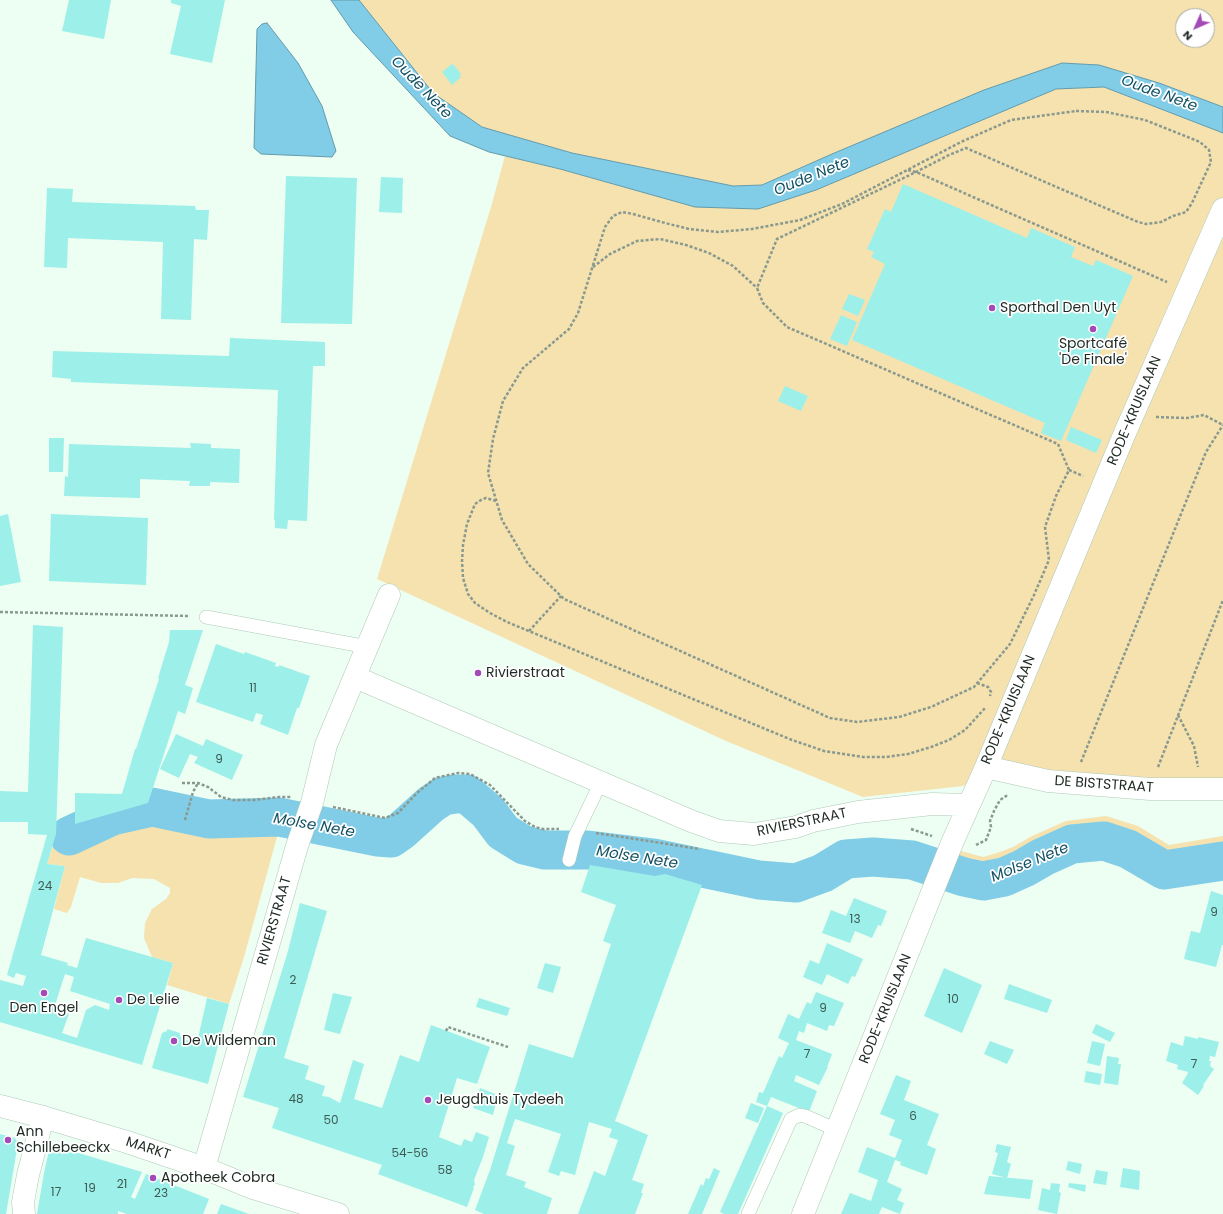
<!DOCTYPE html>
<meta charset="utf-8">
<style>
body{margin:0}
#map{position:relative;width:1223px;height:1214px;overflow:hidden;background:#edfef2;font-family:Poppins,sans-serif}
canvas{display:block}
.north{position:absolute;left:1175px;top:8px;width:40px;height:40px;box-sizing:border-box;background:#fff;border:1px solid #a5a9a7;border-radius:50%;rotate:225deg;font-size:11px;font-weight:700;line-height:16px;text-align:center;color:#1e2922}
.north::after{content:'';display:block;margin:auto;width:14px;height:18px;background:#a24ab7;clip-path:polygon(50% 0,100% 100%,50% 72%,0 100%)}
</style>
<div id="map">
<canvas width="1223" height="1214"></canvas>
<div class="north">N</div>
</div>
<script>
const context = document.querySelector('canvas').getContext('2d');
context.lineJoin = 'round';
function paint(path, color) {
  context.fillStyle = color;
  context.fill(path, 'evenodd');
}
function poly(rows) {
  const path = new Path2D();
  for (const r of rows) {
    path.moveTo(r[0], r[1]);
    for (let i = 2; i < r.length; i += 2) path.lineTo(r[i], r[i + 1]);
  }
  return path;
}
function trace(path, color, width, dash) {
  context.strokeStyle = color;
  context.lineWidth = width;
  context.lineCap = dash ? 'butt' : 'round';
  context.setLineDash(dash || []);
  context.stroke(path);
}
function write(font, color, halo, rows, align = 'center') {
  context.font = font + ' Poppins,sans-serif';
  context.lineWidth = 3.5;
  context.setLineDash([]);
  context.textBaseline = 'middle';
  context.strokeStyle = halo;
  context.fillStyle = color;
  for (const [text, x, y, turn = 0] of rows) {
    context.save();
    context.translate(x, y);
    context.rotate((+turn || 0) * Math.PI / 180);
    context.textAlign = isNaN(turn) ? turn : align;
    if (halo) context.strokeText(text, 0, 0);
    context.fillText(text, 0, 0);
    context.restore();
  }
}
paint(poly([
 [359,0,1223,0,1223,107,1159,83,1099,65,1062,63,832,154,762,185,733,186,572,153,482,127,433,93],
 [1183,16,1207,16,1207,40,1183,40],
 [1104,87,1223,133,1223,780,1073,777,1002,763,963,786,863,797,726,741,377,579,491,207,505,156,560,169,695,207,816,190,1056,89],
 [151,813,203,823,235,826,266,825,280,826,244,957,229,1004,167,985,173,963,152,957,144,938,145,923,152,909,166,899,170,893,170,888,154,879,132,878,118,883,101,883,80,877,71,907,67,913,54,909,65,866,47,864,54,842,76,841,112,823],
 [1106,816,1138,826,1169,845,1223,836,1223,861,1164,870,1128,849,1104,841,1072,844,1043,857,1024,868,1004,877,983,881,953,873,961,851,983,857,997,853,1013,847,1032,836,1066,821]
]), '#f5e2ae');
const water = poly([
 [331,0,359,0,433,93,482,127,572,153,733,186,762,185,832,154,984,90,1062,63,1099,65,1159,83,1223,107,1223,133,1104,87,1056,89,816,190,758,209,695,207,560,169,489,152,450,136,353,32,331,0],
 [267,23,298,63,322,106,336,151,332,157,261,154,254,148,257,29,262,24,267,23]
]);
paint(water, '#81cce6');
trace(water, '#639bab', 1);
trace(poly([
 [69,836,112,816,152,807,209,819,279,817,377,837,391,838,401,831,431,804,443,796,455,794,467,794,488,812,503,832,524,845,545,850,588,850,654,858,759,880,796,883,823,873,846,859,873,857,912,860,964,877,983,881,1004,877,1024,868,1043,857,1072,844,1104,841,1128,849,1164,870,1223,861]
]), '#81cce6', 39);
paint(poly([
 [69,0,111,0,104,39,62,31],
 [171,0,225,0,212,63,170,54,181,6,171,3],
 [453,64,461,74,459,76,461,77,452,85,442,72,451,65],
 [286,176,357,178,352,324,281,323],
 [381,177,403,178,402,213,379,212],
 [903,184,1027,238,1031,228,1075,247,1071,257,1093,266,1096,260,1133,276,1061,441,1041,433,1045,423,852,340,885,264,871,257,874,252,867,249,885,209,891,212],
 [47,188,73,189,72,202,195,206,196,210,209,210,207,240,194,239,191,320,161,319,163,242,68,238,67,268,44,267],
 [849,294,865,300,858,316,842,309],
 [841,315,857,322,847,346,830,339],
 [230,338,325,342,325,366,313,366,307,521,288,520,287,529,275,528,275,520,274,520,278,390,71,382,71,379,52,377,53,351,229,356],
 [785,386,808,396,801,411,778,401],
 [1071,427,1102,440,1096,453,1066,440],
 [49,438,64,438,63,472,49,472],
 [190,443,211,444,211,448,240,449,239,483,210,482,210,486,189,486,190,481,140,479,140,498,64,496,65,476,68,477,69,444,191,448],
 [8,514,21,582,0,586,0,516],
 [51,514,148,518,146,585,49,581],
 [33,625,63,627,56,834,47,864,65,866,41,955,68,963,67,965,77,968,86,938,173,963,142,1065,0,1022,0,980,23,986,26,976,16,973,14,978,7,975,47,835,28,834,28,822,0,822,0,791,28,792],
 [65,974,74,977,70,991,110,1004,109,1010,95,1005,86,1010,77,1038,62,1033,69,1014,54,1008],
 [170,630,203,630,185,685,193,688,185,714,178,711,148,803,75,824,75,793,122,794,135,749,136,749,159,679,158,678,169,642],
 [216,644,244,654,245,652,276,663,275,666,279,667,279,665,310,676,299,708,297,708,288,735,260,724,263,715,256,713,253,722,196,702],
 [176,734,203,746,206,739,243,755,232,780,194,763,198,757,190,754,179,778,160,769],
 [590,865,655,876,665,874,702,885,615,1121,648,1135,632,1180,644,1184,641,1193,643,1193,635,1214,578,1214,594,1171,605,1176,618,1140,609,1137,612,1129,589,1122,575,1175,561,1171,559,1176,548,1172,561,1134,515,1119,507,1143,515,1146,506,1175,526,1182,524,1187,552,1198,547,1214,484,1214,475,1210,490,1170,529,1044,573,1058,611,944,603,941,616,905,581,892],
 [1211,891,1223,895,1223,945,1222,945,1216,967,1184,959,1191,931,1200,933],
 [854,898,887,911,881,926,878,925,872,938,855,931,850,943,822,933,831,910,846,916],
 [300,903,327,911,284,1058,309,1066,305,1079,325,1086,322,1096,329,1097,340,1103,353,1060,364,1064,354,1099,382,1108,400,1055,419,1062,431,1025,490,1047,477,1084,457,1078,439,1137,461,1146,464,1139,472,1142,476,1132,489,1137,483,1157,474,1180,475,1185,473,1187,474,1188,467,1207,378,1174,382,1165,272,1128,279,1108,243,1097,288,951],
 [827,943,863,959,855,977,852,976,848,984,827,974,822,985,803,977,810,960,819,964],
 [545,963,561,967,553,993,537,988],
 [944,968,982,985,962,1033,924,1016],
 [1009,984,1052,1000,1047,1013,1004,999],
 [816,992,844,1003,834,1026,829,1025,827,1031,807,1023,804,1033,799,1031,796,1040,832,1054,827,1067,828,1067,819,1085,796,1075,794,1081,817,1091,809,1112,771,1097,767,1106,783,1113,738,1214,724,1214,720,1212,767,1106,756,1102,759,1092,763,1093,779,1056,782,1058,789,1043,778,1038,788,1014,799,1019,807,1002,811,1004],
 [333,993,352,997,340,1034,324,1030],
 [207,998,229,1004,208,1084,152,1068,162,1033,167,1031,167,1029,180,1033,180,1035,182,1039,197,1043],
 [479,998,510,1008,507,1016,476,1007],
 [1096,1024,1115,1033,1110,1042,1092,1033],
 [1185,1036,1198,1039,1198,1037,1219,1042,1215,1057,1210,1056,1209,1061,1211,1061,1210,1066,1214,1069,1203,1085,1204,1086,1198,1095,1182,1083,1187,1075,1188,1072,1177,1069,1178,1065,1166,1061,1171,1042,1183,1046],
 [990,1041,1014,1050,1007,1064,984,1054],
 [1092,1041,1105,1044,1100,1066,1087,1063],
 [1107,1056,1119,1058,1118,1064,1121,1064,1118,1085,1104,1083],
 [1086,1071,1102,1074,1100,1085,1084,1082],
 [896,1075,911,1081,904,1100,939,1114,927,1145,936,1149,927,1175,900,1165,901,1162,895,1160,887,1182,902,1189,897,1200,904,1203,900,1214,882,1207,879,1214,841,1214,850,1193,871,1201,878,1180,858,1172,867,1147,895,1158,902,1140,889,1135,895,1120,880,1114],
 [480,1088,498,1095,493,1115,473,1108],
 [751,1103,764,1108,758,1123,745,1118],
 [0,1134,15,1138,18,1143,6,1214,0,1214],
 [997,1144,1011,1147,1007,1162,1011,1164,1007,1178,992,1174,998,1153,995,1152],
 [50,1146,82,1154,142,1172,131,1197,135,1199,146,1174,209,1199,203,1214,127,1214,118,1211,118,1214,37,1214,44,1173],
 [1068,1161,1082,1164,1080,1174,1066,1170],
 [714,1168,720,1171,702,1214,688,1214,701,1184,703,1186,706,1178,709,1179],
 [1123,1168,1140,1171,1139,1190,1120,1187],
 [1096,1170,1108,1172,1106,1185,1093,1183],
 [989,1176,1033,1180,1030,1199,984,1194],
 [1051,1183,1060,1184,1059,1192,1061,1193,1057,1214,1038,1210,1042,1188,1050,1190],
 [1069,1183,1086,1185,1085,1192,1068,1187],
 [221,1204,249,1214,217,1214]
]), '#9cf0e9');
const lane = poly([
 [206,617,368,647],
 [569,860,575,836,601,782],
 [748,1214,791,1119,800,1115,805,1116,837,1130]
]);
const street = poly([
 [355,677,691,821,719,831,754,834,796,827,813,821,858,812,932,804,969,805],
 [986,767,1048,781,1073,783,1150,789,1223,789],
 [204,1168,297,846,312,803,326,745,389,595],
 [24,1214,23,1202,28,1175,43,1117],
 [803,1214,952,843,986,767,1124,435,1223,209]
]);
const secondary = poly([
 [0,1106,43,1117,127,1142,204,1168,253,1188,338,1214]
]);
trace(lane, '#aecab7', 14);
trace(street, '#aecab7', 23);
trace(secondary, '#aecab7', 23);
trace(poly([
 [1076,111,1106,112,1145,120,1200,142,1209,150,1211,162,1192,203,1186,212,1173,216,1161,222,1146,224,1138,222,966,148,949,155,916,172,777,239,757,288,763,303,787,327,1058,444,1069,470,1056,496,1045,527,1049,560,1034,595,1010,644,974,687,931,707,899,717,857,722,830,718,564,599,528,564,502,520,488,473,493,439,503,401,523,368,569,329,578,313,605,227,613,216,622,212,633,214,665,223,689,229,718,232,752,229,800,220,842,204,961,142,1011,120,1076,111],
 [908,170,916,172,1167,282],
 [593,267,610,254,637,241,660,239,686,245,709,253,733,266,757,288],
 [1156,417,1187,418,1204,415,1223,425],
 [1069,470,1083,476],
 [496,501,486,498,481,500,475,504,467,524,463,545,462,561,463,578,468,594,475,603,490,613,507,622,792,740,824,751,863,757,886,757,908,754,931,747,949,740,965,730,986,707],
 [0,612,189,616],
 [529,631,561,596],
 [977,683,988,687,991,692,990,696],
 [1178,715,1194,746,1198,767],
 [1081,762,1206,452,1223,425],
 [1158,767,1223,600],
 [182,783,198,783,208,787,221,797,233,800,254,800,279,797,291,797],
 [333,807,385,818,398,813,417,793,435,778,458,773,470,774,490,785,525,821,535,827,543,829,559,829],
 [185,820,193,792,198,783],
 [911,829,932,836],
 [596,833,700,849],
 [976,845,986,840,991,827,990,821,994,811,1000,800,1006,796,1009,796],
 [446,1031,448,1027,508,1047]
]), '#8a998f', 2.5, [3, 2]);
trace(lane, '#fff', 13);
trace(street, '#fff', 22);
trace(secondary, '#fff', 22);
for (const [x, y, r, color] of [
 [992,308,4,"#a24ab7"],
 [1093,329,4,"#a24ab7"],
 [478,673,4,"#a24ab7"],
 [44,993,4,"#a24ab7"],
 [119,1000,4,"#a24ab7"],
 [174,1041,4,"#a24ab7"],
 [428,1100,4,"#a24ab7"],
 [8,1140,4,"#a24ab7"],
 [153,1178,4,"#a24ab7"]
]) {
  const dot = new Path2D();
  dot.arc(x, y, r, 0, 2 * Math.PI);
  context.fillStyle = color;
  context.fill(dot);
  trace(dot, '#fff', 1.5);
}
write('12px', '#3e5b54', null, [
 ["11",253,689],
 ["9",219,760],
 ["24",45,887],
 ["9",1214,913],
 ["13",855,920],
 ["2",293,981],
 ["10",953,1000],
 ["9",823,1009],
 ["7",807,1055],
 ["7",1194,1065],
 ["48",296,1100],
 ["6",913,1117],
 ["50",331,1121],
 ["54-56",410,1154],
 ["58",445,1171],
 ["21",122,1185],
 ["19",90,1189],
 ["17",56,1193],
 ["23",161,1194]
]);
write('14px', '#1e2922', '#fff', [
 ["Sporthal Den Uyt",1000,308],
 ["Sportcafé",1093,344,"center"],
 ["'De Finale'",1093,360,"center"],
 ["Rivierstraat",486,673],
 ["De Lelie",127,1000],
 ["Den Engel",44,1008,"center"],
 ["De Wildeman",182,1041],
 ["Jeugdhuis Tydeeh",436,1100],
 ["Ann",16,1132],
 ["Schillebeeckx",16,1148],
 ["Apotheek Cobra",161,1178]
], 'left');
write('14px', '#1e2922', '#fff', [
 ["RODE-KRUISLAAN",1135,411,-67],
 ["RODE-KRUISLAAN",1009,710,-67],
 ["DE BISTSTRAAT",1104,785,4],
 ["RIVIERSTRAAT",802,823,-12],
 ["RIVIERSTRAAT",275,921,-74],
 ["RODE-KRUISLAAN",886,1009,-68],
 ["MARKT",148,1149,18]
]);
write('italic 15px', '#135264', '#fff', [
 ["Oude Nete",421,88,46],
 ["Oude Nete",1159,94,20],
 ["Oude Nete",812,177,-22],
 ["Molse Nete",314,826,10],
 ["Molse Nete",637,858,9],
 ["Molse Nete",1030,863,-22]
]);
</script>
